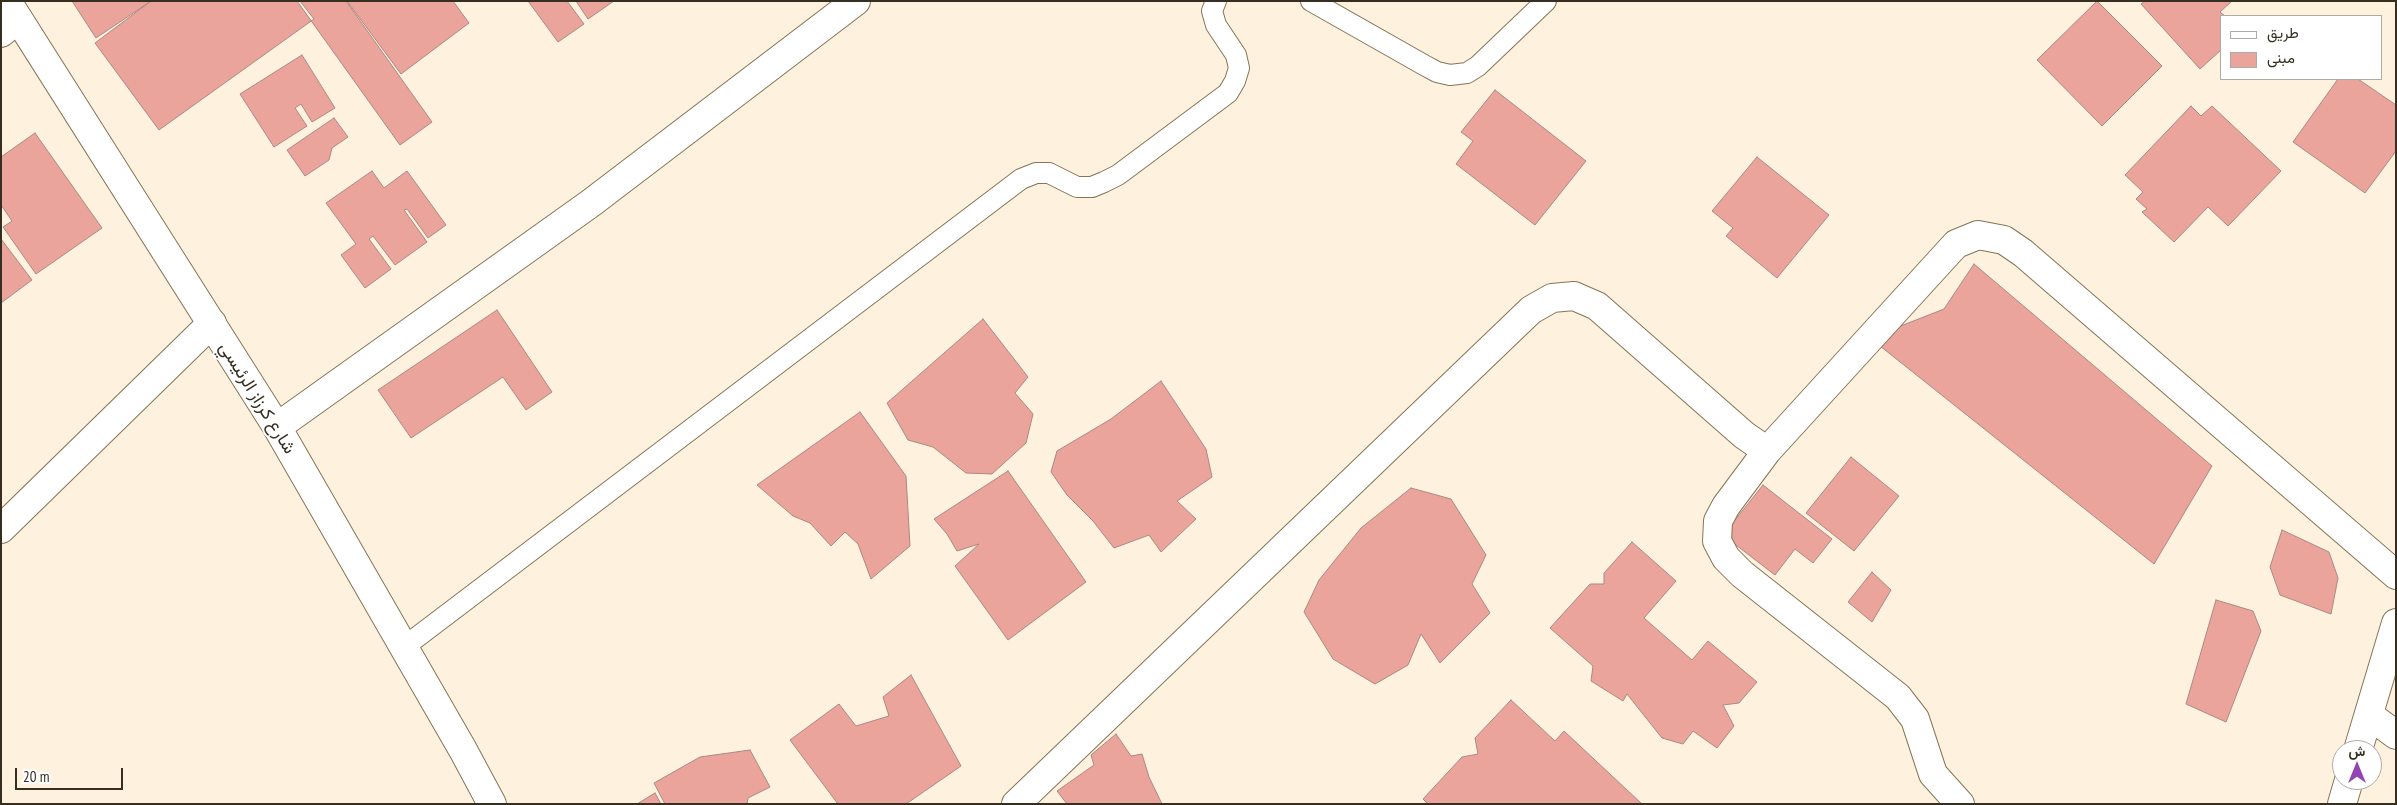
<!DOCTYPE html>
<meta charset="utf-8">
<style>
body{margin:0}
#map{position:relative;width:2397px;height:805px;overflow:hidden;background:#fef2de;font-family:"PT Sans Narrow",Vazirmatn,sans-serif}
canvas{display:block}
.frame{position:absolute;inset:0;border:2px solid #352e21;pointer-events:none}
.legend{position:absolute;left:2220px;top:15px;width:162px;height:65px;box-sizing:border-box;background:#fff;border:1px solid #aeaba6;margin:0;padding:6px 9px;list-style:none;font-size:15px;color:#352e21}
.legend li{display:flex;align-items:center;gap:10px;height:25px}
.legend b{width:25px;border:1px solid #aeaba6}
.north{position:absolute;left:2332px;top:740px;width:50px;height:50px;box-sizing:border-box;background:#fff;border:1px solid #aeaba6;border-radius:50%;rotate:0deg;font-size:14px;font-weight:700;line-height:20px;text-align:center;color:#352e21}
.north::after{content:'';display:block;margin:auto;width:18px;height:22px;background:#9445b5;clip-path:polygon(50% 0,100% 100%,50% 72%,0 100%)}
.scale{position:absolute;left:15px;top:768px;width:108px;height:22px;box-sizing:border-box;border:2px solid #352e21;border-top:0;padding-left:6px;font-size:15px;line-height:18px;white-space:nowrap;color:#352e21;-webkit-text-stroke:4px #fff;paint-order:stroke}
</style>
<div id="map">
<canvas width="2397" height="805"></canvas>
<div class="frame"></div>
<ul class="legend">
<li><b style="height:6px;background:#fff"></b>طريق</li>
<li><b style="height:14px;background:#eaa49b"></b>مبنى</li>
</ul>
<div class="north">ش</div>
<div class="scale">20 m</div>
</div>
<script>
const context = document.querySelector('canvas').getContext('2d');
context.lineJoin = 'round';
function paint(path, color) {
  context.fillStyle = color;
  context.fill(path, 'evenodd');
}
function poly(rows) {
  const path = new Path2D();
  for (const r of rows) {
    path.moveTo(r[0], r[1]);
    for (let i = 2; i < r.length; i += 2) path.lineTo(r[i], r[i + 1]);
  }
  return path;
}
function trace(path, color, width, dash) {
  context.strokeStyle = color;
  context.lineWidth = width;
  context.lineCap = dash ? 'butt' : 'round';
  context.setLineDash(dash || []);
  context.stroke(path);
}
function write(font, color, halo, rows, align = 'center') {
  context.font = font + ' "PT Sans Narrow",Vazirmatn,sans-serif';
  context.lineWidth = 4;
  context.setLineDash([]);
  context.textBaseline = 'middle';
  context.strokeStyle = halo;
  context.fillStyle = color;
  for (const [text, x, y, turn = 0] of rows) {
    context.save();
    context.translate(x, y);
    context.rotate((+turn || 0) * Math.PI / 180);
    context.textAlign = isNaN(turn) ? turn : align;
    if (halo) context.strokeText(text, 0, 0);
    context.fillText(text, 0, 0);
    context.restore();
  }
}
const building = poly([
 [72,1,151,1,96,38,72,1],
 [151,1,300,1,314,19,159,130,95,43,151,1],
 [297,1,346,1,432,122,400,145,297,1],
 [347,1,453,1,469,23,401,74,347,1],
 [528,1,567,1,584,24,558,42,528,1],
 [576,1,614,1,588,19,576,1],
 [2097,1,2162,66,2102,126,2037,60,2097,1],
 [2145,1,2232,1,2220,12,2225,16,2221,16,2221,50,2200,69,2141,4,2145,1],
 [302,55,335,108,312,122,301,104,295,108,307,126,274,147,240,94,302,55],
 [2338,79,2358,79,2396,105,2396,151,2365,193,2293,142,2338,79],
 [1495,90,1586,161,1535,225,1456,164,1473,141,1461,132,1495,90],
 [2191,106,2201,116,2212,106,2281,171,2228,226,2208,207,2174,242,2142,212,2147,209,2136,199,2143,192,2125,175,2191,106],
 [334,118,348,137,332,148,329,160,305,176,287,150,334,118],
 [35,133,102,228,36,274,3,227,12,221,1,205,1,157,35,133],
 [1757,157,1829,215,1777,278,1726,236,1733,228,1712,211,1757,157],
 [372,171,384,188,407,171,446,225,428,238,407,209,404,210,427,242,395,265,373,236,369,239,391,269,365,288,341,255,356,244,326,203,372,171],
 [1,239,32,280,1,303,1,239],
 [1974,264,2212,466,2154,564,1870,338,1944,309,1974,264],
 [497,310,552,392,526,410,503,377,411,438,378,390,497,310],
 [983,319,1028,377,1015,393,1033,414,1026,443,992,474,966,473,933,447,908,440,887,403,983,319],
 [1161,381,1206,449,1212,477,1177,501,1196,519,1161,552,1149,535,1114,548,1093,521,1067,495,1051,472,1057,451,1111,419,1161,381],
 [860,412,906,476,910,546,871,579,858,544,845,532,831,546,810,523,793,516,757,485,860,412],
 [1851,457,1899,496,1854,551,1806,513,1851,457],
 [1008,471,1086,582,1008,640,955,566,979,544,957,551,947,534,934,519,1008,471],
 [1763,485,1832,539,1813,563,1795,549,1775,575,1723,535,1763,485],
 [1411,488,1451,499,1486,555,1472,584,1490,613,1440,663,1421,634,1408,665,1375,684,1333,659,1304,612,1319,580,1361,528,1411,488],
 [2282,530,2329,552,2338,578,2331,614,2280,595,2270,567,2282,530],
 [1632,542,1676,581,1644,618,1692,660,1708,641,1757,682,1739,703,1723,705,1734,726,1717,748,1693,731,1683,744,1662,738,1627,694,1623,701,1591,681,1593,666,1550,628,1590,584,1604,584,1604,573,1632,542],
 [1872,572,1891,590,1872,622,1848,602,1872,572],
 [2216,600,2253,611,2261,631,2226,722,2186,704,2216,600],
 [911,675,961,766,906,804,838,804,790,740,839,704,856,726,889,716,883,697,911,675],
 [1511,700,1555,741,1564,731,1642,804,1428,804,1423,799,1462,757,1478,754,1475,738,1511,700],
 [1116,734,1131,756,1142,754,1149,777,1162,804,1067,804,1057,791,1094,765,1091,755,1116,734],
 [750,750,770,787,748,798,747,804,665,804,654,783,700,757,750,750],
 [655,793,661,804,637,804,655,793]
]);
paint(building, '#eaa49b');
trace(building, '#ae8782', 1);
const service = poly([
 [1311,1,1424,65,1437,72,1450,75,1467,73,1478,66,1546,1],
 [404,647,1021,179,1036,173,1049,173,1077,187,1092,187,1104,182,1118,175,1228,93,1235,81,1239,68,1236,55,1216,25,1212,11,1216,1]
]);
const minor = poly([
 [1,33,18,19],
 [277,427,591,203,856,1],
 [1,529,212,323],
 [2369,715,2396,735],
 [1016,804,1531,310,1552,298,1574,296,1597,306,1744,435,1767,451],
 [1960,804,1933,774,1915,719,1898,697,1742,574,1726,558,1717,541,1718,521,1726,506,1767,451,1956,244,1978,235,2004,240,2023,253,2396,575]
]);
const tertiary = poly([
 [7,1,277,427,463,750,492,804]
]);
const secondary = poly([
 [2358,750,2396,623],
 [2342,804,2349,780]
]);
trace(service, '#867456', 22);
trace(minor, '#867456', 30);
trace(tertiary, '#867456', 30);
trace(secondary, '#867456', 30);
trace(service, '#fff', 20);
trace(minor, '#fff', 28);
trace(tertiary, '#fff', 28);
trace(secondary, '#fff', 28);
write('18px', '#352e21', '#fff', [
 ["شارع كرزاز الرئيسي",257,398,58]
]);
</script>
